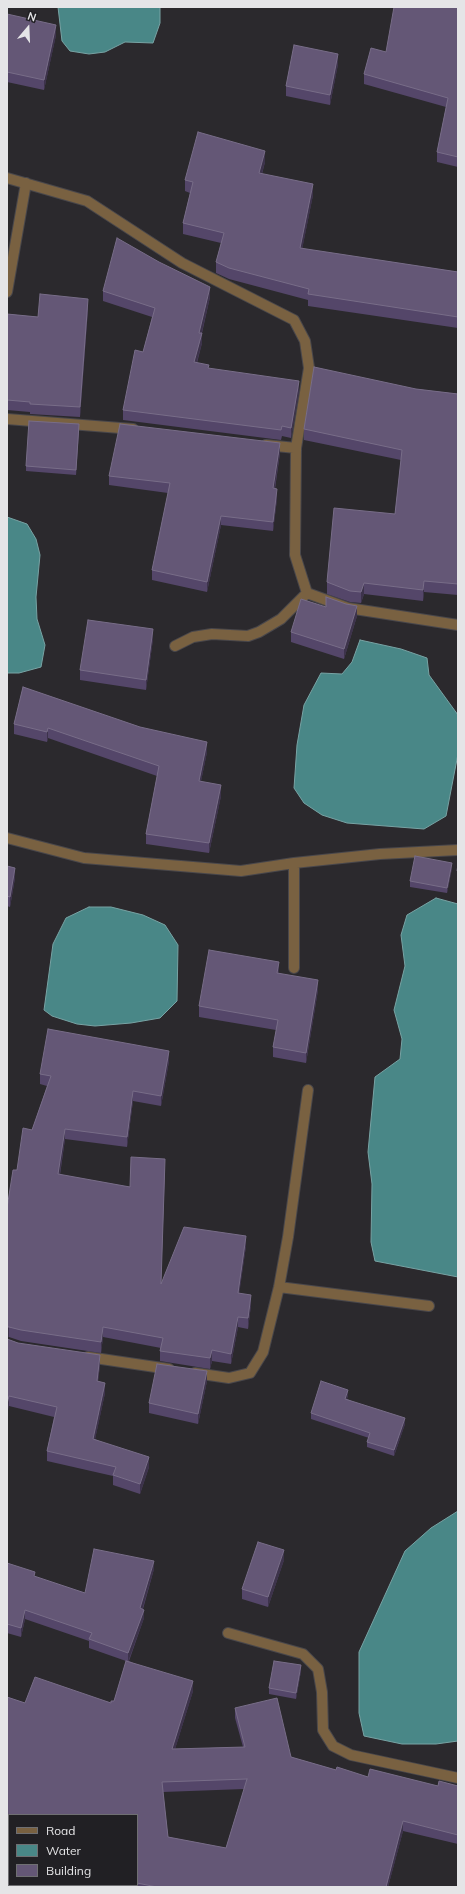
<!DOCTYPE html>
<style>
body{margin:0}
#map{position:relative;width:465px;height:1894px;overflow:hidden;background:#2b292d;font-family:Mulish,sans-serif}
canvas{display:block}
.frame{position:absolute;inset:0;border:8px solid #e5e5e7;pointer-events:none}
.legend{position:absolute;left:8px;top:1814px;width:130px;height:72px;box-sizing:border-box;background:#212024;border:1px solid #6f6f72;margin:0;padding:5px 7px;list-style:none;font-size:12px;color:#e5e5e7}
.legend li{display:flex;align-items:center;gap:8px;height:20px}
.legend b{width:20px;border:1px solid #6f6f72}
.north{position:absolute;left:8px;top:8px;width:40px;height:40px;-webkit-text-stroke:3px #212024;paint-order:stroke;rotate:19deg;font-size:11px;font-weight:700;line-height:16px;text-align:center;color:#e5e5e7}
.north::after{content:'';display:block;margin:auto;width:14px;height:18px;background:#e5e5e7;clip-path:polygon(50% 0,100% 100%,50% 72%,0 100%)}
</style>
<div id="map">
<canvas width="465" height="1894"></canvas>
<div class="frame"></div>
<ul class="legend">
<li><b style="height:5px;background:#796141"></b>Road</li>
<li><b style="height:11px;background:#498787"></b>Water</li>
<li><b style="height:11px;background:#645776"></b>Building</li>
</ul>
<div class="north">N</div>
</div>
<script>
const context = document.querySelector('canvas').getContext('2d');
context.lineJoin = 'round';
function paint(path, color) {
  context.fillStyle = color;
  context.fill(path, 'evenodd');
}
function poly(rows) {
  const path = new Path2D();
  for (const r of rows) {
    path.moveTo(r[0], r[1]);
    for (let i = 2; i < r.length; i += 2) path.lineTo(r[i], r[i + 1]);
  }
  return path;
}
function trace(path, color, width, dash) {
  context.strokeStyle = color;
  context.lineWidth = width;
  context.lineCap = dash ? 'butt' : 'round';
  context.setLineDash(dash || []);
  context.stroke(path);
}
const water = poly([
 [58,7,160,7,160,23,153,43,125,42,105,52,89,54,70,51,62,41,58,7],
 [7,517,27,524,36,539,40,555,36,597,37,619,45,645,41,667,19,673,7,673,7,517],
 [360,640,401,649,427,658,429,675,458,715,458,754,446,816,424,829,347,823,322,815,304,803,294,788,297,745,304,705,321,673,342,674,352,662,360,640],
 [436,898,458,904,458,1277,375,1261,371,1242,372,1184,368,1152,375,1077,400,1059,402,1039,394,1010,405,966,401,935,407,915,436,898],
 [89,907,111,907,143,915,165,925,178,945,177,1001,160,1018,131,1023,95,1026,77,1024,52,1016,44,1010,53,944,66,918,89,907],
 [458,1511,458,1741,436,1744,402,1744,364,1736,359,1713,359,1652,405,1551,431,1528,458,1511]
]);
paint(water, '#498787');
trace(water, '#78a3a4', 1);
const minor = poly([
 [7,178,87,201,182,263,294,320,305,341,309,368,296,448,295,555,307,593,348,608,458,625],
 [7,292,26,183],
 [7,419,133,429],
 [266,445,296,448],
 [175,646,193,637,212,634,248,636,259,632,281,619,307,593],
 [7,838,84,858,241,871,294,863,380,854,458,850],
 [294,863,294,968],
 [279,1287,429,1306],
 [88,1357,169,1369],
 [195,1373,229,1378,250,1373,263,1352,279,1287,288,1237,308,1090],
 [228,1633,303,1654,318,1669,322,1692,323,1730,333,1746,351,1755,458,1778]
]);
trace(minor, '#49474b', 12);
trace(minor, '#796141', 10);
paint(poly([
 [458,7,458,167,437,162,437,152,446,107,364,84,364,74,386,52],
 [7,14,56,35,44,90,7,82],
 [338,64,330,105,286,96,286,86],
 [265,162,262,174,313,195,302,249,458,272,458,328,308,306,308,300,229,279,216,273,216,262,221,243,183,234,183,223,190,193,185,191,185,180],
 [103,291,210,297,202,333,202,343,197,363,209,368,299,391,291,438,282,436,281,440,123,420,123,410,143,352,152,317,103,301],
 [88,309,80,417,30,414,30,412,7,410,7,314,38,317],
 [416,389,458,394,458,595,424,592,423,601,364,594,361,603,350,602,327,594,327,582,395,514,401,460,304,440,304,429],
 [79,430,76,475,26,471,26,466],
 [280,453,275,489,277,499,273,531,221,525,207,592,152,580,152,570,168,493,109,485,109,476],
 [326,607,357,616,344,659,291,642,291,632],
 [153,639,146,690,80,680,80,670],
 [23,687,207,752,201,781,221,796,209,853,146,844,146,834,157,776,48,738,47,742,14,734,14,724],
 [458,864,458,882,457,882,457,871],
 [7,866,15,878,10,907,7,906],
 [452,868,447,893,410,887,410,881],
 [279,973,318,990,306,1063,273,1057,273,1047,276,1030,199,1017,199,1006],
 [169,1061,161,1106,133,1101,127,1147,65,1139,60,1175,130,1187,165,1169,161,1283,246,1246,239,1293,251,1305,248,1329,238,1327,231,1364,212,1361,210,1369,160,1361,160,1351,161,1348,103,1337,101,1353,21,1341,9,1337,7,1337,7,1208,17,1170,32,1130,47,1086,40,1084,40,1074],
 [7,1339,18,1343,100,1365,98,1381,105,1393,95,1439,149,1467,140,1494,113,1485,113,1476,47,1461,47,1451,54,1417,9,1406],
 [207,1381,198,1424,149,1413,149,1403],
 [348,1395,347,1399,405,1424,394,1456,367,1447,367,1442,369,1438,311,1419,311,1413],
 [284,1560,268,1607,242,1599,242,1589],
 [7,1563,35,1577,85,1593,154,1569,143,1609,144,1618,129,1661,193,1691,175,1749,243,1747,235,1718,235,1708,291,1757,336,1770,368,1777,438,1786,458,1786,458,1844,403,1831,388,1887,131,1887,131,1885,137,1885,137,1815,9,1815,9,1836,7,1835,7,1697,25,1703,111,1703,114,1701,126,1661,89,1648,89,1641,25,1619,21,1637,7,1633],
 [244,1789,226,1848,168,1837,163,1792],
 [301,1671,296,1699,269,1694,269,1688]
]), '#544669');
paint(poly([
 [56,25,56,35,44,90,44,80],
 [338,54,338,64,330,105,330,95],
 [265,151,265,162,259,184,259,173],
 [313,184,313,195,300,260,300,248],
 [210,287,210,297,200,340,202,333,202,343,194,372,194,362,199,333],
 [88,299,88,309,80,417,80,407],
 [299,381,299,391,291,438,291,428],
 [79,424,79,430,76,475,76,470],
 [280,443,280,453,273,498,273,488],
 [277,489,277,499,273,531,273,522],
 [221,516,221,525,207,592,207,582],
 [424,581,424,592,423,601,423,590],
 [364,583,364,594,361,603,361,592],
 [357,606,357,616,344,659,344,649],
 [153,629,153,639,146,690,146,680],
 [48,728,48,738,47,742,47,732],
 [207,742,207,752,199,791,199,781],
 [221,785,221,796,209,853,209,843],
 [452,863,452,868,447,893,447,888],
 [15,868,15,878,10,907,10,897],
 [279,962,279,972,277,983,277,973],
 [318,980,318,990,306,1063,306,1053],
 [169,1051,169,1061,161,1106,161,1096],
 [133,1091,133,1101,127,1147,127,1137],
 [65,1129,65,1139,58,1185,58,1174],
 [246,1236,246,1246,238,1303,238,1293],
 [251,1295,251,1305,248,1329,248,1318],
 [238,1317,238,1327,231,1364,231,1354],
 [7,1327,9,1327,9,1337,7,1337],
 [103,1327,103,1337,101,1353,101,1342],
 [212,1350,212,1361,210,1369,210,1358],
 [100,1355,100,1365,97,1391,97,1381],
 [207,1371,207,1381,198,1424,198,1414],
 [105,1383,105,1393,93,1449,93,1439],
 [348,1390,348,1395,345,1404,345,1399],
 [9,1396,9,1406,7,1415,7,1404],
 [405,1418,405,1424,394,1456,394,1450],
 [149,1457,149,1467,140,1494,140,1484],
 [284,1550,284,1560,268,1607,268,1597],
 [154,1561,154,1569,140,1617,140,1608],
 [25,1610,25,1619,21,1637,21,1628],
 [144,1610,144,1618,128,1662,128,1653],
 [301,1665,301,1671,296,1699,296,1693],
 [193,1681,193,1691,172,1759,172,1749],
 [403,1821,403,1831,388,1887,386,1887]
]), '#3d334b');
const building = poly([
 [394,7,458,7,458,157,437,152,448,98,364,74,371,48,386,52,394,7],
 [7,14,56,25,44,80,7,72,7,14],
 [294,45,338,54,330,95,286,86,294,45],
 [198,132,265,151,259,173,313,184,300,248,458,272,458,317,308,294,309,289,229,268,216,262,224,233,183,223,193,182,185,180,198,132],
 [117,238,159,262,210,287,199,333,202,333,194,362,209,365,208,368,299,381,291,428,282,426,281,430,123,410,135,350,143,352,155,308,103,291,117,238],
 [40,294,88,299,80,407,30,404,30,402,7,400,7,314,38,317,40,294],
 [314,367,416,389,458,394,458,584,424,581,423,590,364,583,361,592,350,591,327,582,334,508,395,514,402,450,304,429,314,367],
 [29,421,79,424,76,470,26,466,29,421],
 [120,424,280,443,273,488,277,489,273,522,221,516,207,582,152,570,170,483,109,476,120,424],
 [326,597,346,604,357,606,344,649,291,632,301,599,326,607,326,597],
 [88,620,153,629,146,680,80,670,88,620],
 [23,687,140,727,207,742,199,781,221,785,209,843,146,834,159,766,48,728,47,732,14,724,23,687],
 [415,856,452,863,447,888,410,881,415,856],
 [458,864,458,872,457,871,458,864],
 [7,866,15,868,10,897,7,896,7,866],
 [209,950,279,962,277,973,318,980,306,1053,273,1047,278,1020,199,1006,209,950],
 [48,1029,169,1051,161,1096,133,1091,127,1137,65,1129,58,1174,130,1187,131,1157,165,1159,161,1284,184,1227,246,1236,238,1293,251,1295,248,1318,238,1317,231,1354,212,1350,210,1358,160,1351,163,1338,103,1327,101,1342,21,1330,9,1327,7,1327,7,1208,13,1170,17,1170,23,1128,32,1130,51,1076,40,1074,48,1029],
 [7,1339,18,1343,100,1355,97,1381,105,1383,93,1439,149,1457,140,1484,113,1475,116,1467,47,1451,57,1407,9,1396,7,1404,7,1339],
 [157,1364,207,1371,198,1414,149,1403,157,1364],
 [321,1381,348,1390,345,1399,405,1418,394,1450,367,1442,370,1433,311,1413,321,1381],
 [258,1542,284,1550,268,1597,242,1589,258,1542],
 [94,1549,154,1561,140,1608,144,1610,128,1653,89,1639,92,1633,25,1610,21,1628,7,1624,7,1563,35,1572,34,1576,85,1593,94,1549],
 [126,1661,193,1681,172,1749,245,1747,235,1708,277,1698,291,1757,336,1770,337,1767,368,1777,370,1769,438,1786,439,1781,458,1786,458,1835,403,1821,386,1887,157,1887,137,1883,137,1815,9,1815,9,1826,7,1825,7,1697,25,1703,35,1677,111,1703,111,1701,114,1701,126,1661],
 [247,1779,226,1848,168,1837,162,1782,247,1779],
 [274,1661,301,1665,296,1693,269,1688,274,1661]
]);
paint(building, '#645776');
trace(building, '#786d88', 1);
</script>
